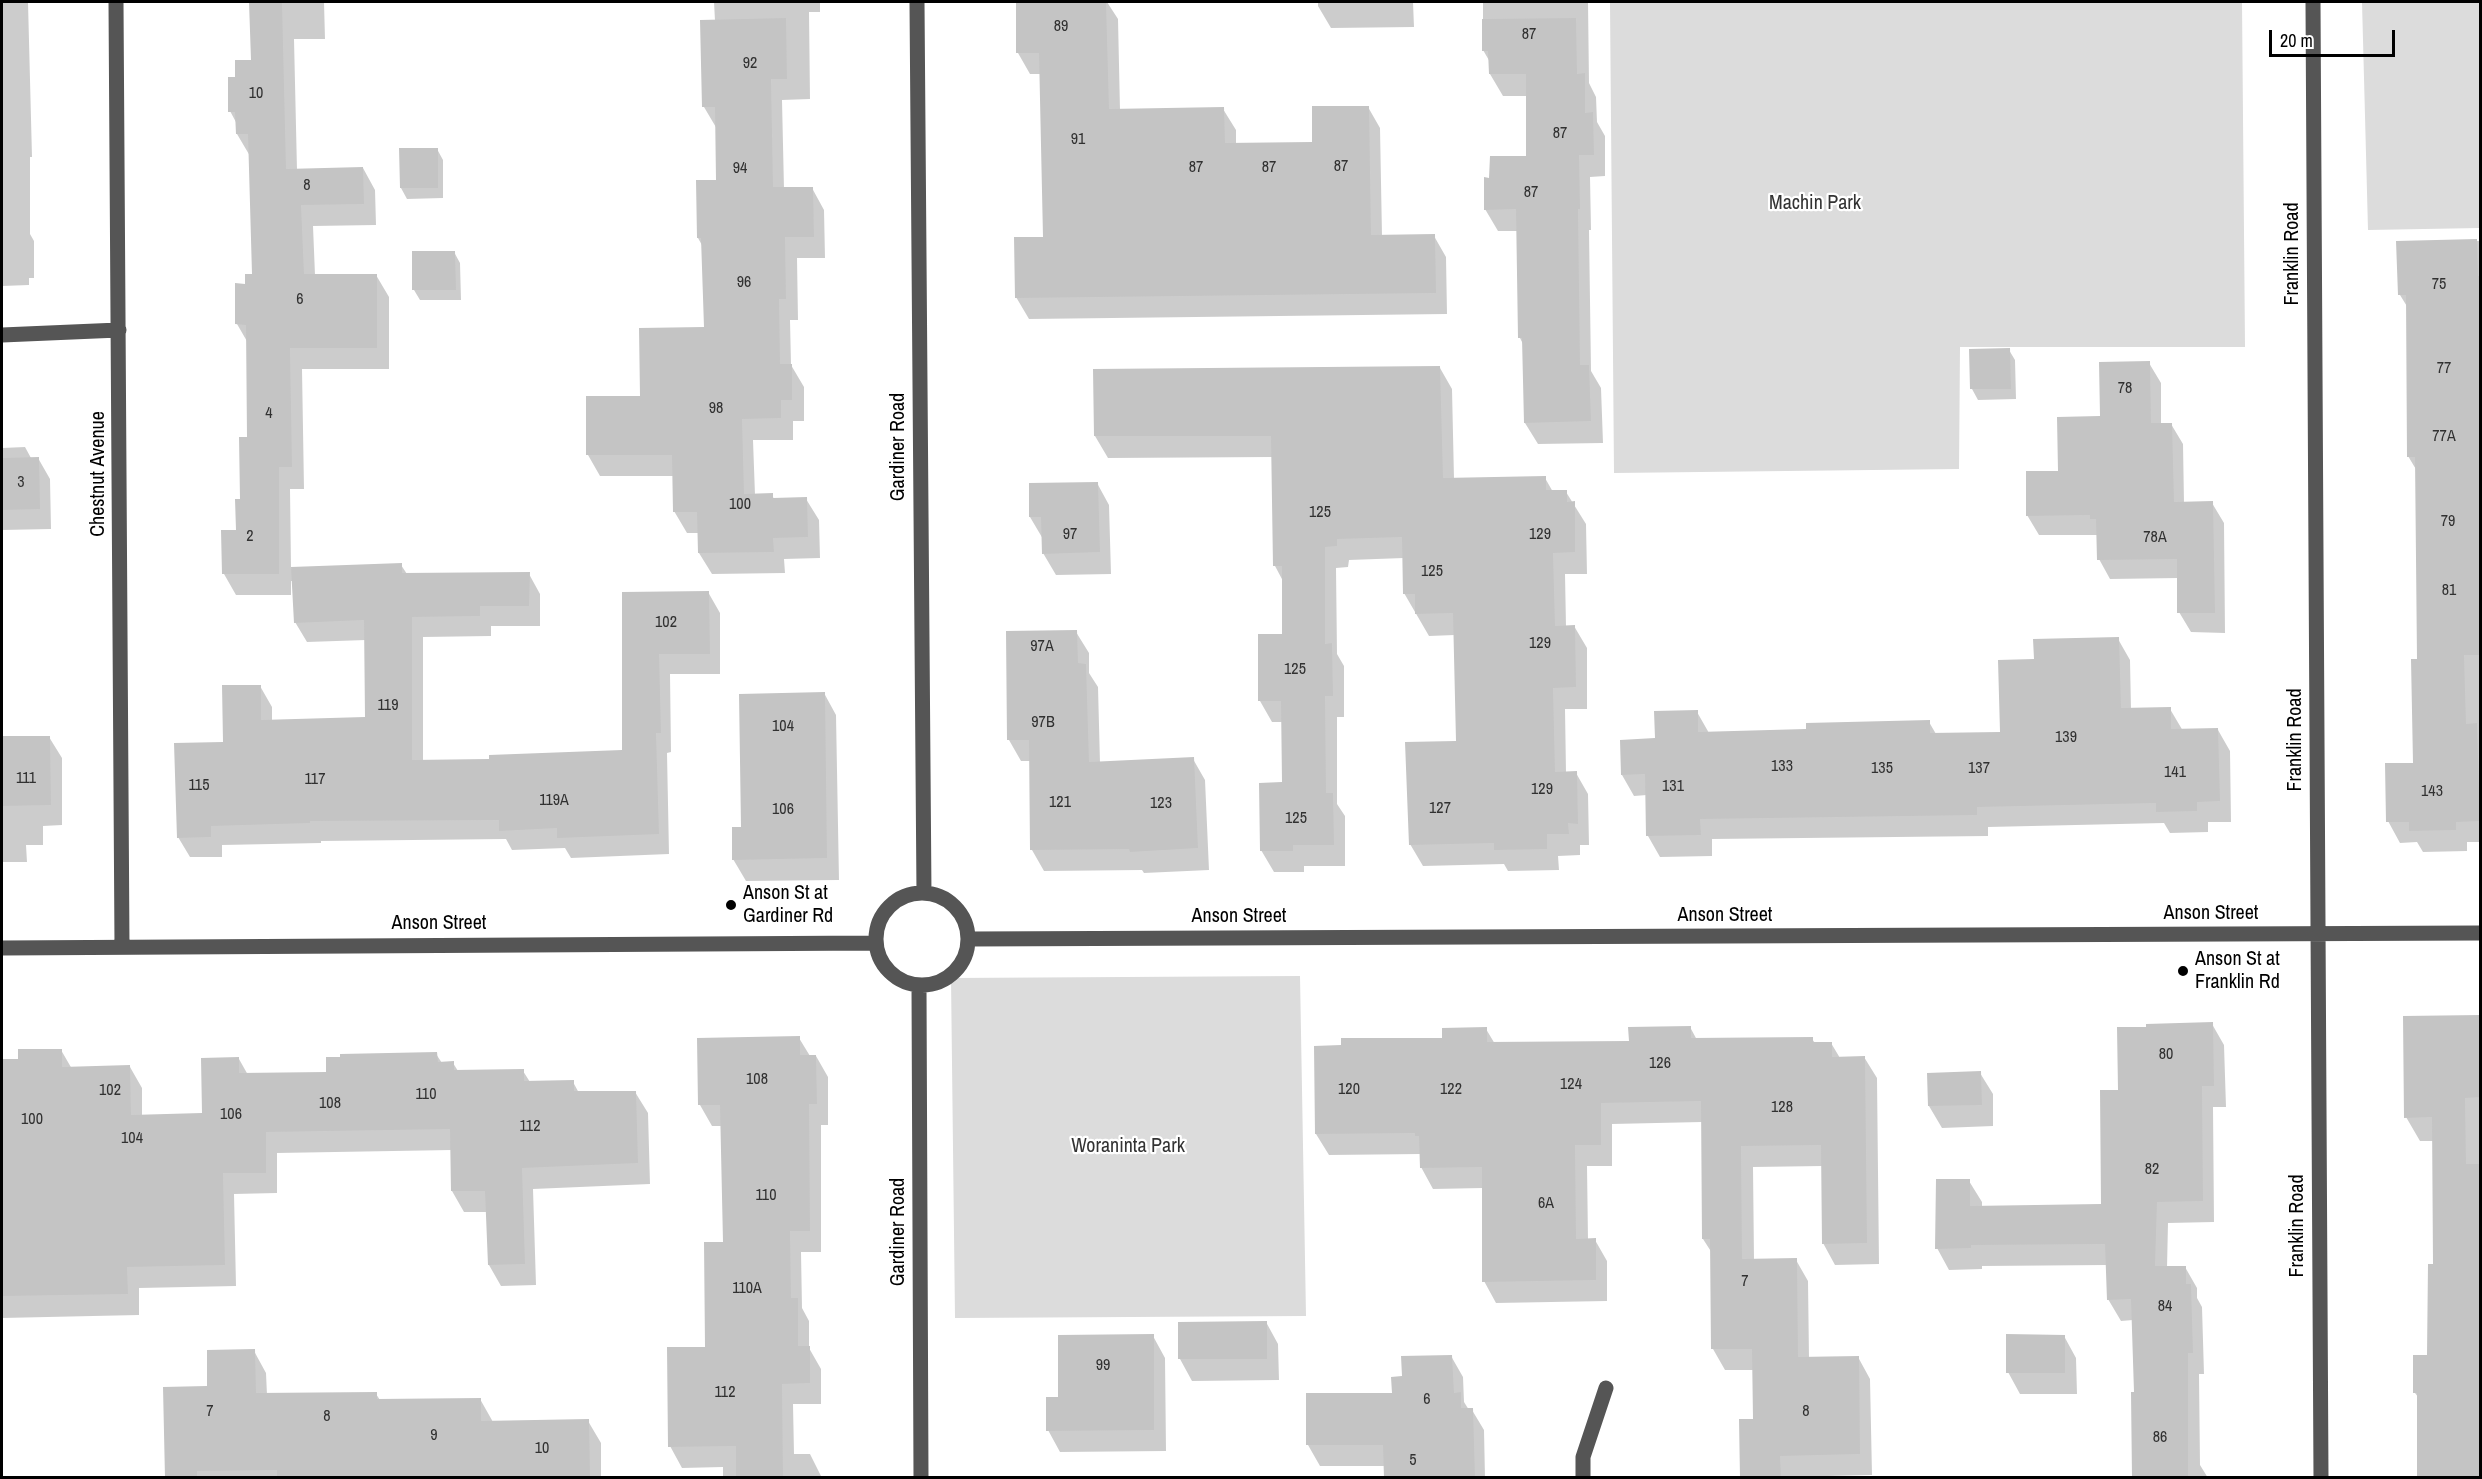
<!DOCTYPE html>
<style>
body{margin:0}
#map{position:relative;width:2482px;height:1479px;overflow:hidden;background:#fff;font-family:"Archivo Narrow",sans-serif}
canvas{display:block}
.frame{position:absolute;inset:0;border:3px solid #000;pointer-events:none}
.scale{position:absolute;left:2269px;top:30px;width:126px;height:27px;box-sizing:border-box;border:3px solid #000;border-top:0;padding-left:8px;font-size:18px;line-height:21px;white-space:nowrap;color:#000;-webkit-text-stroke:4px #fff;paint-order:stroke}
</style>
<div id="map">
<canvas width="2482" height="1479"></canvas>
<div class="frame"></div>
<div class="scale">20 m</div>
</div>
<script>
const context = document.querySelector('canvas').getContext('2d');
context.lineJoin = 'round';
function paint(path, color) {
  context.fillStyle = color;
  context.fill(path, 'evenodd');
}
function poly(rows) {
  const path = new Path2D();
  for (const r of rows) {
    if (r.length === 3) {
      path.moveTo(r[0] + r[2], r[1]);
      path.arc(r[0], r[1], r[2], 0, 2 * Math.PI);
      continue;
    }
    path.moveTo(r[0], r[1]);
    for (let i = 2; i < r.length; i += 2) path.lineTo(r[i], r[i + 1]);
  }
  return path;
}
function trace(path, color, width, dash) {
  context.strokeStyle = color;
  context.lineWidth = width;
  context.lineCap = dash ? 'butt' : 'round';
  context.setLineDash(dash || []);
  context.stroke(path);
}
function write(font, color, halo, rows, align = 'center') {
  context.font = font + ' "Archivo Narrow",sans-serif';
  context.lineWidth = 4.5;
  context.setLineDash([]);
  context.textBaseline = 'middle';
  context.strokeStyle = halo;
  context.fillStyle = color;
  for (const [text, x, y, turn = 0] of rows) {
    context.save();
    context.translate(x, y);
    context.rotate((+turn || 0) * Math.PI / 180);
    context.textAlign = isNaN(turn) ? turn : align;
    if (halo) context.strokeText(text, 0, 0);
    context.fillText(text, 0, 0);
    context.restore();
  }
}
paint(poly([
 [1610,2,2242,2,2245,347,1960,347,1959,469,1614,473],
 [2362,2,2480,2,2480,228,2368,230],
 [1300,976,1306,1316,955,1318,951,978]
]), '#dcdcdc');
paint(poly([
 [2,2,28,2,32,157,30,157,30,234,34,241,34,278,29,278,29,285,2,286],
 [250,2,324,2,325,39,294,39,297,170,363,168,375,190,376,225,313,226,315,275,376,275,389,297,389,369,302,369,304,489,290,489,291,569,401,565,407,574,529,574,540,594,540,626,491,626,491,636,423,637,423,761,491,760,623,751,623,593,708,592,720,613,720,674,670,674,671,752,667,753,669,854,571,858,565,848,512,850,506,839,321,841,321,843,222,845,222,857,190,857,178,837,224,743,260,686,272,707,272,722,367,719,366,640,307,642,295,622,294,581,291,581,291,595,236,595,224,574,237,532,248,439,248,343,237,324,247,285,253,276,250,156,237,134,237,124,230,111,253,61],
 [714,2,820,2,820,12,809,12,810,99,782,100,784,189,812,188,824,210,825,258,797,258,798,320,790,320,791,365,804,387,804,421,793,421,793,440,753,440,755,495,772,495,774,499,806,499,819,520,820,558,784,559,785,573,712,574,699,553,699,533,687,533,674,511,673,476,600,476,588,455,705,329,703,247,698,238,717,181,717,129,704,107,715,21],
 [1017,2,1107,2,1118,19,1120,110,1223,109,1236,130,1236,145,1314,143,1368,107,1380,128,1382,236,1434,236,1446,257,1447,314,1029,319,1016,297,1045,238,1041,74,1030,74,1018,53],
 [1318,2,1413,2,1414,27,1331,28,1318,6],
 [1483,2,1588,2,1589,83,1596,97,1597,122,1605,136,1605,176,1590,177,1591,230,1589,230,1591,371,1601,388,1603,443,1538,444,1525,423,1523,344,1520,338,1518,231,1498,231,1485,209,1491,179,1528,157,1528,96,1503,96,1490,74,1490,62,1483,50],
 [437,149,443,160,443,198,407,199,401,188,401,150],
 [2480,241,2480,526,2417,471,2408,456,2408,308,2400,295,2398,243],
 [454,252,460,263,461,300,420,300,414,290],
 [1971,350,2009,350,2015,360,2016,399,1978,400,1972,389],
 [2149,363,2161,383,2161,424,2171,424,2183,444,2184,503,2212,503,2224,523,2225,633,2191,632,2179,612,2179,578,2110,579,2099,559,2098,535,2039,535,2027,515,2102,417],
 [1440,368,1452,389,1454,479,1545,478,1553,492,1566,492,1586,524,1587,574,1565,574,1566,627,1574,626,1587,648,1587,709,1565,709,1566,773,1576,773,1588,794,1589,845,1580,845,1580,855,1558,856,1559,870,1508,871,1504,864,1423,866,1410,844,1458,743,1455,635,1429,636,1404,593,1404,558,1349,560,1348,567,1336,568,1337,654,1344,666,1344,717,1337,717,1337,804,1345,816,1345,866,1304,866,1304,872,1274,872,1261,850,1284,784,1283,722,1272,722,1260,701,1283,635,1283,581,1275,566,1273,457,1108,458,1095,436],
 [25,447,31,458,38,458,50,479,51,529,2,530,2,448],
 [1097,483,1109,505,1111,574,1056,575,1043,553,1043,539,1030,517],
 [2480,568,2480,842,2467,842,2467,851,2423,852,2417,842,2400,843,2388,821,2414,764,2419,660],
 [1076,632,1089,653,1089,673,1098,687,1100,763,1193,759,1205,780,1209,870,1144,873,1142,870,1044,871,1032,850,1030,761,1021,761,1009,740],
 [2118,639,2130,660,2131,710,2170,709,2183,731,2218,730,2230,751,2231,822,2208,822,2208,832,2170,833,2164,823,1988,827,1988,836,1712,839,1712,856,1660,857,1648,836,1647,795,1634,796,1622,775,1656,740,1697,712,1709,733,1807,731,1929,722,1936,734,2002,733,2035,661],
 [824,693,836,715,839,880,746,881,733,859,742,828],
 [49,737,62,758,62,825,43,826,43,845,26,845,27,862,2,862,2,738],
 [2480,1018,2480,1478,2415,1393,2429,1357,2434,1266,2434,1141,2420,1141,2406,1117],
 [2212,1024,2224,1045,2226,1107,2213,1107,2214,1222,2168,1223,2167,1268,2185,1267,2197,1288,2197,1298,2202,1307,2204,1374,2199,1374,2200,1465,2208,1478,2133,1478,2135,1393,2133,1320,2121,1321,2108,1299,2107,1265,1982,1266,1982,1269,1949,1270,1937,1248,1969,1181,1982,1202,1982,1207,2102,1206,2120,1091],
 [1690,1027,1697,1040,1812,1039,1815,1043,1831,1043,1840,1058,1864,1057,1877,1078,1879,1264,1835,1265,1823,1243,1823,1166,1753,1167,1754,1260,1796,1260,1808,1281,1809,1358,1858,1357,1870,1379,1872,1475,1741,1478,1755,1421,1754,1370,1725,1370,1713,1349,1712,1253,1703,1239,1702,1122,1612,1124,1612,1166,1587,1166,1588,1240,1595,1240,1607,1261,1607,1301,1496,1303,1484,1281,1483,1188,1433,1189,1421,1167,1421,1154,1329,1155,1316,1134,1315,1048,1443,1039,1486,1029,1495,1044,1630,1042],
 [799,1038,810,1056,816,1056,828,1077,828,1125,821,1125,821,1252,801,1252,802,1308,809,1321,809,1348,821,1369,821,1404,793,1404,794,1454,810,1454,822,1478,723,1478,723,1467,682,1468,670,1446,707,1348,724,1243,722,1126,712,1126,700,1105],
 [61,1050,72,1069,130,1067,142,1088,142,1116,204,1115,239,1059,248,1075,328,1074,436,1054,442,1063,453,1063,458,1071,523,1071,530,1082,573,1082,579,1093,635,1092,648,1113,650,1184,533,1189,536,1285,501,1286,489,1265,487,1212,464,1212,452,1191,452,1150,277,1153,277,1193,234,1194,236,1286,139,1288,139,1315,2,1318,2,1061,20,1060],
 [1980,1073,1993,1094,1993,1126,1942,1128,1929,1106],
 [1266,1322,1278,1344,1279,1380,1192,1381,1180,1359,1179,1323],
 [1153,1336,1165,1358,1166,1451,1060,1452,1048,1430,1060,1399],
 [2064,1336,2076,1358,2077,1394,2020,1394,2008,1372],
 [254,1351,266,1373,267,1395,376,1394,380,1400,480,1399,493,1422,588,1421,601,1443,601,1478,166,1478,209,1387],
 [1451,1356,1463,1377,1464,1402,1469,1410,1472,1410,1484,1430,1485,1478,1385,1478,1385,1466,1320,1466,1308,1445,1394,1395,1404,1377]
]), '#0003');
paint(poly([
 [249,2,282,2,286,169,363,167,364,204,301,205,304,274,377,274,377,348,290,348,292,467,279,467,279,574,222,574,221,530,236,530,235,499,240,499,239,437,247,437,246,325,235,324,235,283,245,284,245,274,252,274,248,134,236,134,235,112,228,112,228,77,235,77,235,60,251,60],
 [1016,2,1106,2,1109,109,1224,107,1225,143,1312,142,1312,106,1369,106,1371,235,1435,234,1436,293,1015,298,1014,237,1043,237,1039,53,1016,53],
 [786,18,787,79,771,79,773,187,813,187,814,237,785,237,786,299,779,299,780,364,792,364,792,400,781,400,781,418,742,419,744,494,773,493,773,498,807,497,808,537,773,538,774,552,698,553,697,512,673,512,672,455,586,455,586,396,640,396,639,328,704,327,701,238,697,238,696,180,716,180,715,107,702,107,700,20],
 [1576,18,1577,74,1585,73,1585,113,1593,112,1594,155,1579,155,1580,209,1578,209,1580,365,1589,365,1591,421,1524,423,1522,338,1518,338,1516,209,1484,210,1484,177,1489,178,1490,156,1526,156,1526,74,1489,74,1488,51,1482,51,1482,19],
 [399,148,438,148,438,188,400,188],
 [2477,239,2478,276,2481,276,2481,655,2464,655,2466,724,2477,723,2480,821,2456,822,2456,830,2409,831,2409,822,2386,822,2385,763,2413,763,2411,659,2417,659,2415,457,2407,457,2406,295,2398,295,2396,241],
 [412,251,455,251,456,290,412,290],
 [2010,348,2011,389,1970,389,1969,349],
 [2150,361,2151,423,2172,423,2174,502,2213,501,2215,613,2177,613,2177,559,2097,560,2096,519,2090,519,2090,515,2026,516,2026,471,2058,471,2057,417,2100,416,2099,362],
 [1440,366,1443,478,1546,476,1546,490,1567,490,1567,502,1575,501,1575,552,1553,553,1555,626,1575,625,1576,687,1553,688,1555,772,1577,771,1578,824,1568,823,1569,834,1547,834,1547,849,1494,850,1494,843,1409,845,1405,742,1456,741,1453,613,1415,614,1415,594,1403,594,1402,537,1337,539,1337,546,1325,547,1325,644,1332,643,1333,696,1325,696,1326,793,1333,793,1334,845,1293,845,1293,851,1260,851,1259,783,1282,782,1281,701,1258,701,1258,634,1282,634,1282,566,1273,566,1271,436,1094,436,1093,369],
 [39,457,40,509,2,510,2,458],
 [1098,482,1100,552,1042,554,1041,517,1029,517,1029,483],
 [402,563,402,573,530,572,529,606,480,606,480,616,412,617,412,760,489,759,489,755,622,750,622,592,709,591,710,654,659,654,661,733,656,733,659,834,557,838,557,828,499,831,499,820,310,821,310,823,211,826,211,837,177,838,174,743,223,742,222,685,261,685,261,720,365,717,364,620,294,623,291,567],
 [1077,630,1078,663,1086,664,1089,762,1194,757,1198,848,1130,852,1129,849,1030,850,1029,740,1007,740,1006,631],
 [2119,637,2121,708,2171,707,2171,729,2218,728,2220,801,2197,802,2197,811,2156,812,2156,803,1977,807,1977,815,1700,819,1701,835,1646,836,1645,774,1621,775,1620,740,1655,738,1654,711,1698,710,1698,732,1806,729,1806,723,1930,720,1930,733,2000,732,1998,660,2034,659,2033,639],
 [825,692,827,858,732,860,732,827,741,827,739,694],
 [2,736,50,736,51,805,2,806],
 [2481,1015,2481,1097,2465,1098,2466,1164,2481,1164,2481,1478,2417,1478,2417,1393,2413,1393,2413,1355,2427,1355,2428,1264,2433,1264,2432,1117,2404,1118,2403,1016],
 [2213,1022,2214,1086,2202,1086,2203,1201,2157,1202,2155,1266,2186,1266,2186,1284,2191,1284,2193,1353,2188,1353,2188,1478,2132,1478,2131,1392,2134,1392,2131,1299,2107,1300,2105,1244,1971,1245,1971,1248,1935,1249,1936,1179,1970,1179,1970,1206,2101,1204,2100,1090,2118,1090,2117,1027,2146,1027,2146,1024],
 [1691,1026,1691,1038,1813,1037,1813,1042,1832,1042,1832,1057,1865,1056,1867,1243,1822,1244,1821,1145,1741,1146,1742,1259,1797,1258,1798,1357,1859,1356,1860,1454,1780,1456,1781,1478,1740,1478,1739,1419,1753,1419,1752,1349,1711,1349,1710,1239,1702,1239,1701,1101,1601,1103,1601,1145,1575,1145,1576,1239,1596,1238,1596,1280,1482,1282,1482,1167,1420,1168,1419,1136,1415,1136,1415,1133,1315,1134,1314,1046,1341,1045,1341,1038,1442,1038,1442,1028,1487,1027,1487,1042,1629,1041,1628,1027],
 [800,1036,800,1055,816,1055,817,1104,809,1104,810,1231,790,1231,791,1298,798,1298,798,1346,810,1346,810,1383,782,1384,783,1478,736,1478,736,1446,668,1447,667,1347,705,1347,704,1242,723,1242,720,1105,698,1105,697,1038],
 [18,1049,62,1049,62,1067,130,1065,131,1115,202,1113,201,1058,239,1057,239,1073,326,1072,326,1057,340,1057,340,1054,437,1052,438,1062,454,1061,454,1070,524,1069,524,1081,574,1080,574,1091,636,1091,638,1163,522,1168,525,1264,488,1265,485,1191,451,1191,450,1129,266,1132,266,1173,223,1173,225,1265,127,1267,128,1294,2,1296,2,1059,18,1059],
 [1981,1071,1982,1105,1928,1106,1927,1073],
 [1267,1321,1267,1359,1178,1359,1178,1322],
 [1154,1334,1154,1430,1046,1431,1046,1397,1058,1397,1058,1335],
 [2006,1334,2065,1335,2065,1373,2006,1373],
 [255,1349,256,1393,377,1392,377,1399,481,1398,481,1421,589,1419,590,1478,277,1478,277,1470,197,1471,197,1478,165,1478,163,1387,207,1386,207,1350],
 [1452,1355,1454,1393,1461,1392,1461,1408,1473,1408,1475,1478,1384,1478,1383,1445,1306,1445,1306,1393,1392,1393,1391,1377,1402,1376,1401,1356]
]), '#c4c4c4');
trace(poly([
 [116,2,122,947],
 [917,2,924,893],
 [2313,2,2321,1478],
 [2,335,119,330],
 [922,939,46],
 [970,939,2480,933],
 [2,948,876,943],
 [919,986,921,1478],
 [1583,1478,1583,1457,1606,1388]
]), '#555', 15);
for (const [x, y, r, color] of [
 [731,905,6,"#000"],
 [2183,971,6,"#000"]
]) {
  const dot = new Path2D();
  dot.arc(x, y, r, 0, 2 * Math.PI);
  context.fillStyle = color;
  context.fill(dot);
  trace(dot, '#fff', 2);
}
write('16px', '#313131', null, [
 ["89",1061,27],
 ["87",1529,35],
 ["92",750,64],
 ["10",256,94],
 ["87",1560,134],
 ["91",1078,140],
 ["87",1341,167],
 ["87",1196,168],
 ["87",1269,168],
 ["94",740,169],
 ["8",307,186],
 ["87",1531,193],
 ["96",744,283],
 ["75",2439,285],
 ["6",300,300],
 ["77",2444,369],
 ["78",2125,389],
 ["98",716,409],
 ["4",269,414],
 ["77A",2444,437],
 ["3",21,483],
 ["100",740,505],
 ["125",1320,513],
 ["79",2448,522],
 ["97",1070,535],
 ["129",1540,535],
 ["2",250,537],
 ["78A",2155,538],
 ["125",1432,572],
 ["81",2449,591],
 ["102",666,623],
 ["129",1540,644],
 ["97A",1042,647],
 ["125",1295,670],
 ["119",388,706],
 ["97B",1043,723],
 ["104",783,727],
 ["139",2066,738],
 ["133",1782,767],
 ["135",1882,769],
 ["137",1979,769],
 ["141",2175,773],
 ["111",26,779],
 ["117",315,780],
 ["115",199,786],
 ["131",1673,787],
 ["129",1542,790],
 ["143",2432,792],
 ["119A",554,801],
 ["121",1060,803],
 ["123",1161,804],
 ["127",1440,809],
 ["106",783,810],
 ["125",1296,819],
 ["80",2166,1055],
 ["126",1660,1064],
 ["108",757,1080],
 ["124",1571,1085],
 ["120",1349,1090],
 ["122",1451,1090],
 ["102",110,1091],
 ["110",426,1095],
 ["108",330,1104],
 ["128",1782,1108],
 ["106",231,1115],
 ["100",32,1120],
 ["112",530,1127],
 ["104",132,1139],
 ["82",2152,1170],
 ["110",766,1196],
 ["6A",1546,1204],
 ["7",1745,1282],
 ["110A",747,1289],
 ["84",2165,1307],
 ["99",1103,1366],
 ["112",725,1393],
 ["6",1427,1400],
 ["7",210,1412],
 ["8",1806,1412],
 ["8",327,1417],
 ["9",434,1436],
 ["86",2160,1438],
 ["10",542,1449],
 ["5",1413,1461]
]);
write('20px', '#333', '#fff', [
 ["Machin Park",1815,204],
 ["Woraninta Park",1128,1147]
]);
write('20px', '#000', '#fff', [
 ["Franklin Road",2293,254,-90],
 ["Gardiner Road",899,447,-90],
 ["Chestnut Avenue",99,474,-90],
 ["Franklin Road",2296,740,-90],
 ["Anson Street",2211,914],
 ["Anson Street",1725,916],
 ["Anson Street",1239,917],
 ["Anson Street",439,924],
 ["Franklin Road",2298,1226,-90],
 ["Gardiner Road",899,1232,-90]
]);
write('20px', '#000', '#fff', [
 ["Anson St at",743,894],
 ["Gardiner Rd",743,917],
 ["Anson St at",2195,960],
 ["Franklin Rd",2195,983]
], 'left');
</script>
